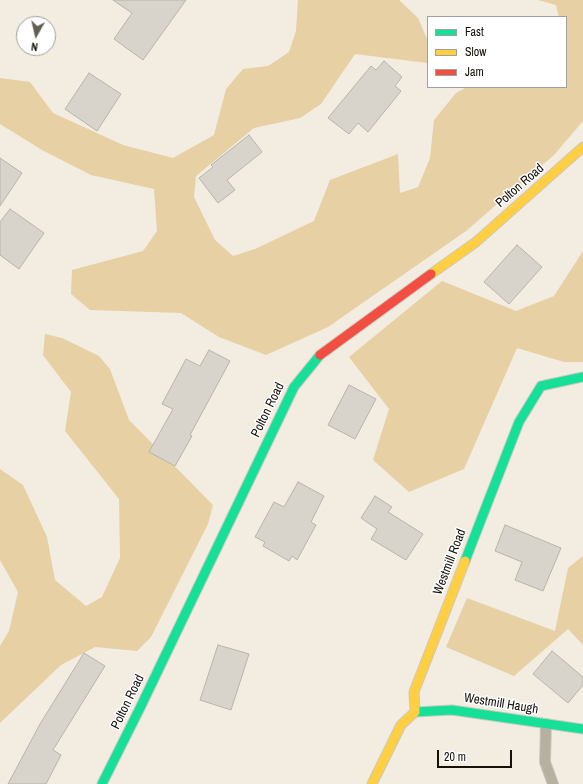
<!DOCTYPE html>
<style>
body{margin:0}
#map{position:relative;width:583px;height:784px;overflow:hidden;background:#f2ece1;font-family:"Archivo Narrow",sans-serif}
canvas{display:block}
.legend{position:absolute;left:427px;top:16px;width:140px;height:72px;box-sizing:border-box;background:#fff;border:1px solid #a1a09d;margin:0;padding:5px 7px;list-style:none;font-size:12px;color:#15110a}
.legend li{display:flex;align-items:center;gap:8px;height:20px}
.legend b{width:20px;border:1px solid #a1a09d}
.north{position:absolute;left:16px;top:16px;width:40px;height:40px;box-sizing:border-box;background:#fff;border:1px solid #a1a09d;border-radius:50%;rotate:188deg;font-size:11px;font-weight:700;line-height:16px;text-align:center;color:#15110a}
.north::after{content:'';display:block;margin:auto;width:14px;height:18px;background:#625e55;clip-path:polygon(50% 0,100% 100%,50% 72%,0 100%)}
.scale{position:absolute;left:437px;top:750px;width:75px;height:18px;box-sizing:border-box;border:2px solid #15110a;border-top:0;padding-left:5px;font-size:12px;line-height:14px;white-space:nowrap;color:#15110a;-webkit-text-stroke:3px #fff;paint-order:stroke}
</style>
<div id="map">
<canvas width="583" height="784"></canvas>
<ul class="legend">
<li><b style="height:5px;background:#16e098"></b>Fast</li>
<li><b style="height:5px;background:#ffcf43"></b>Slow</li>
<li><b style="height:5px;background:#f24e42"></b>Jam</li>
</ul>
<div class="north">N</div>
<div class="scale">20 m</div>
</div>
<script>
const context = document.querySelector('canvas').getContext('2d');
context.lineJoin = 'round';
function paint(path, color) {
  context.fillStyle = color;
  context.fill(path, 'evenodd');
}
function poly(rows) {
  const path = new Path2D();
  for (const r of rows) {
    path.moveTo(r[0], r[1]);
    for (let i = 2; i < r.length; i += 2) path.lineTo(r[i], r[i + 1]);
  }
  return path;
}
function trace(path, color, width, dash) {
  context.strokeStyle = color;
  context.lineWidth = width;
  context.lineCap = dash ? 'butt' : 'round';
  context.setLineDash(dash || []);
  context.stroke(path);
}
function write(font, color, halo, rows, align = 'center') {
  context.font = font + ' "Archivo Narrow",sans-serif';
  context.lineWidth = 3;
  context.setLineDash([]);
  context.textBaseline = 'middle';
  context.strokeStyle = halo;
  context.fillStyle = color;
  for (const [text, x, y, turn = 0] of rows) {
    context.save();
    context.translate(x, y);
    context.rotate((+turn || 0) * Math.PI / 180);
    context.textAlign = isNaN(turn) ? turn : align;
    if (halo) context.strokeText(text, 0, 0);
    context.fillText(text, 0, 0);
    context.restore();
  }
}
paint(poly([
 [298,0,399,0,418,18,427,39,427,63,355,54,321,104,300,118,254,128,196,176,194,197,215,240,233,256,255,249,314,221,330,180,398,154,400,193,418,187,430,158,434,120,456,93,467,87,566,87,566,17,559,17,556,5,538,0,583,0,583,121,554,155,466,231,328,327,266,355,219,337,181,313,90,310,71,294,72,270,143,251,157,231,154,189,91,175,42,150,0,124,0,78,30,82,53,113,123,145,173,158,214,135,226,89,243,69,268,66,289,52,296,31],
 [583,251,583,362,564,362,517,348,464,469,409,492,373,460,389,409,349,357,442,281,516,311,554,296],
 [45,334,62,338,99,356,110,369,129,420,213,505,208,524,151,637,137,651,95,647,61,665,0,723,0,646,9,631,18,592,0,560,0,469,23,485,47,537,55,580,86,606,102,597,120,558,119,499,65,431,71,392,43,355],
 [583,556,583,645,568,629,514,676,446,647,467,598,555,631,568,568]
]), '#e7d0a3');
const building = poly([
 [113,0,186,0,143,60,114,39,132,13,113,0],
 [384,61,402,77,395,86,401,91,368,132,358,123,349,134,328,118,371,66,376,70,384,61],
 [89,73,121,94,97,131,65,109,89,73],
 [249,135,262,152,227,180,235,190,218,203,199,178,213,167,211,165,249,135],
 [0,158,22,173,0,206,0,158],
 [10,209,44,233,19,269,0,255,0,222,10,209],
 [517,245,542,267,509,304,484,282,517,245],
 [209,350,230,361,190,435,192,436,175,466,149,452,173,409,162,404,186,359,200,366,209,350],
 [349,385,376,399,355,439,328,425,349,385],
 [298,482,324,496,311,522,316,525,297,560,292,556,289,561,263,546,265,542,255,537,274,502,284,507,298,482],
 [375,496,392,507,388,512,423,534,406,560,371,539,377,529,361,518,375,496],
 [505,525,561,548,543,591,515,580,522,562,495,551,505,525],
 [218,645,249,654,231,710,200,700,218,645],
 [552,651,583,677,583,685,568,703,533,674,552,651],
 [84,653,105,666,53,750,61,755,46,784,8,784,40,724,84,653]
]);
paint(building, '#d8d4cb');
trace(building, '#b8b4ab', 1);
const lane = poly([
 [546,724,545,762,553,784]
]);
const fast = poly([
 [465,561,519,422,541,386,583,377],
 [415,712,452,710,583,729],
 [102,784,141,706,294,387,320,355]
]);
const slow = poly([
 [431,274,476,242,583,147],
 [372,784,401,725,415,712,414,692,465,561]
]);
const jam = poly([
 [320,355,431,274]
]);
trace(lane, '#cdc8c0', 12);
trace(fast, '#cdc8c0', 11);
trace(slow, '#cdc8c0', 11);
trace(jam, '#cdc8c0', 11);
trace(lane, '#b6b0a1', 10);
trace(fast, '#16e098', 9);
trace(slow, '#ffcf43', 9);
trace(jam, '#f24e42', 9);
write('13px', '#15110a', '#fff', [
 ["Polton Road",520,186,-41],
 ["Polton Road",268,410,-64],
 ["Westmill Road",450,562,-69],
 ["Polton Road",128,702,-64],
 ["Westmill Haugh",501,704,9]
]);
</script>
